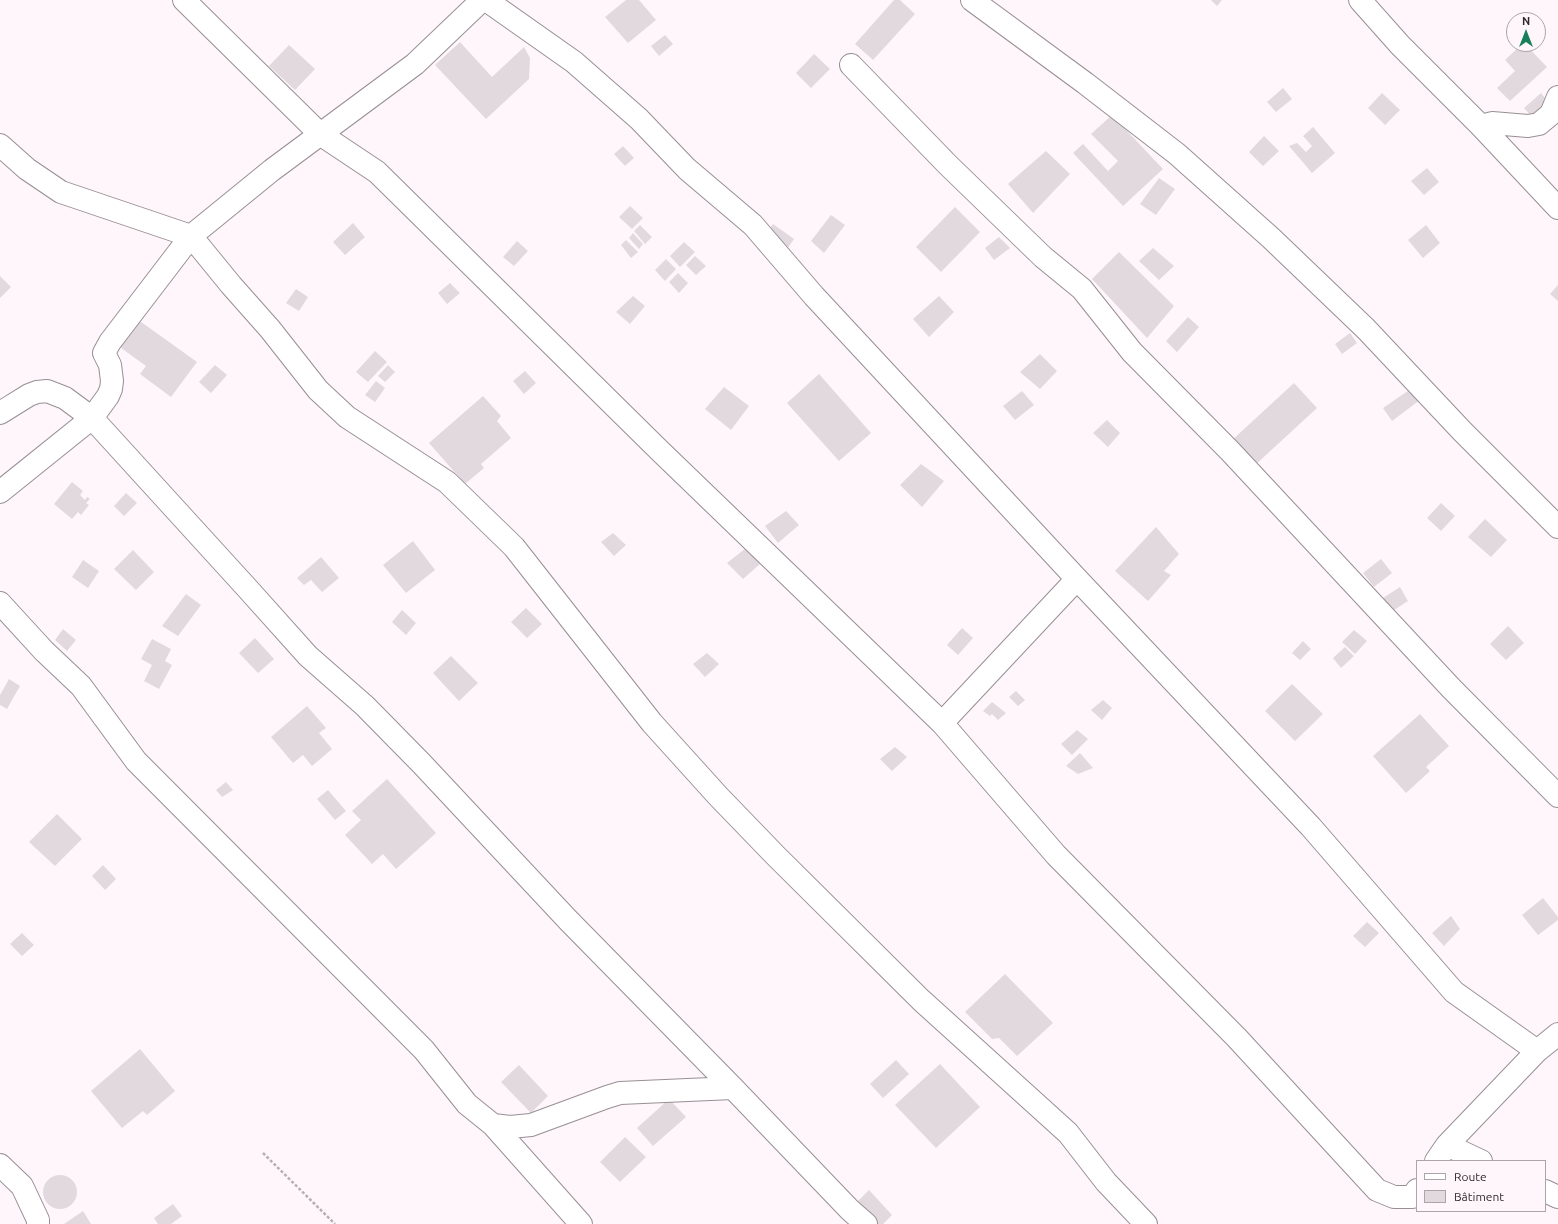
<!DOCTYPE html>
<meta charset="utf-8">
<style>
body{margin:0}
#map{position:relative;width:1558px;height:1224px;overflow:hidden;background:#fef6fb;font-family:Ubuntu,sans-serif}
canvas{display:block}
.legend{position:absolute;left:1416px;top:1160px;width:130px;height:52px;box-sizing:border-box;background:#fef6fb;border:1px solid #aba5a9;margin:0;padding:5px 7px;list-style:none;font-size:12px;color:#2f2b2d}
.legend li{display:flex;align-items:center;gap:8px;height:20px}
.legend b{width:20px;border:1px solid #aba5a9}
.north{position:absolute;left:1506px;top:12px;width:40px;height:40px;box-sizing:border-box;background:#fef6fb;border:1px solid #aba5a9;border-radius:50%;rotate:0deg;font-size:11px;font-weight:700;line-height:16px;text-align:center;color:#2f2b2d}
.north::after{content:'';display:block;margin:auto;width:14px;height:18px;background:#187f5a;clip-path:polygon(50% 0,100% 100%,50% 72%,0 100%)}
</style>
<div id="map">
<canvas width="1558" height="1224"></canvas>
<ul class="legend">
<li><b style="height:5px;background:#fff"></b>Route</li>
<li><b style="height:11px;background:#e2d9de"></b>Bâtiment</li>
</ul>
<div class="north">N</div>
</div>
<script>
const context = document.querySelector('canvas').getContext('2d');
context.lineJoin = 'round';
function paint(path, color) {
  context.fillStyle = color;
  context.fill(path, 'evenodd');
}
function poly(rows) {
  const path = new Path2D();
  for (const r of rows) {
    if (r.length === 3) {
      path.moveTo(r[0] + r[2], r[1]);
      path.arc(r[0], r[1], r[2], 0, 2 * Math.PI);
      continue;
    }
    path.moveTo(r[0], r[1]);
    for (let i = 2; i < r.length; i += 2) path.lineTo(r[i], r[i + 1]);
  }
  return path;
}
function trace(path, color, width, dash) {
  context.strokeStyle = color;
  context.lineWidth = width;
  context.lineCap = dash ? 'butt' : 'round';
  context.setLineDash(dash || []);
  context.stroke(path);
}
paint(poly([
 [626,0,639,0,656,20,628,43,605,17],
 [894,0,900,0,915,14,873,60,855,44],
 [1211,0,1222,0,1217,6],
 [665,35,673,44,659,56,651,46],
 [460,42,492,77,524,47,530,58,529,79,486,119,435,65],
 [1522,44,1525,44,1547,67,1510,101,1497,88,1515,71,1505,60],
 [289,45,315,69,295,90,269,66],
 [814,54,830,69,811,88,796,73],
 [1283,88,1292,99,1276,112,1267,102],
 [1382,93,1400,110,1385,125,1368,108],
 [1541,93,1549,103,1533,118,1524,108],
 [1112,115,1163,169,1123,206,1073,153,1083,144,1108,171,1118,161,1091,134],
 [1313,127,1335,153,1312,173,1289,146,1297,143,1306,152,1312,146,1303,136],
 [1264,136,1279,151,1263,166,1249,152],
 [623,146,634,158,625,166,614,154],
 [1046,151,1070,174,1033,213,1008,184],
 [1427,168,1439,182,1424,195,1411,181],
 [1159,178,1175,189,1156,215,1140,204],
 [630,206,643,218,632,229,619,217],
 [955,207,980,232,941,272,916,247],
 [831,215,845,225,824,253,811,241],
 [353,223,365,237,345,255,333,242],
 [773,224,794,239,785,252,764,237],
 [640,225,652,237,645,244,634,231],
 [1426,225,1440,243,1423,258,1408,240],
 [633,233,643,244,639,249,629,238],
 [999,237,1010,248,994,260,985,248],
 [626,240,638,252,631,258,621,245],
 [517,241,528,251,514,266,503,257],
 [684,242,695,252,680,267,670,256],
 [1153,248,1174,266,1159,280,1139,261],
 [1119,252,1174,306,1147,338,1092,279],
 [695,256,706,266,696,275,686,265],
 [666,259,676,269,665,281,655,270],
 [678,273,688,283,679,293,669,282],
 [0,276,11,287,0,298],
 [450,283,460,293,447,304,438,293],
 [1558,285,1558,301,1550,294],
 [296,289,308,297,299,311,286,303],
 [633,296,645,306,630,324,616,312],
 [939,296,954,312,929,337,913,319],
 [1188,317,1199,327,1177,352,1166,341],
 [137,319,197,362,171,397,140,374,146,366,117,345],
 [1350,333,1357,343,1342,354,1335,344],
 [375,351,387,362,368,382,356,372],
 [1040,354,1057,371,1040,389,1020,372],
 [215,365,227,375,211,393,199,382],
 [388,365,395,372,385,382,378,376],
 [525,371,536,383,524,394,513,381],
 [819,374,871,433,839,461,787,403],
 [376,381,385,388,375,402,365,395],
 [1294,383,1317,408,1253,467,1230,442],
 [724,387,749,406,731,430,705,409],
 [1412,388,1420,400,1392,421,1383,408],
 [1022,391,1034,405,1015,420,1003,406],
 [483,396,501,416,497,421,511,438,481,464,484,468,465,484,429,443],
 [1107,420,1120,433,1108,447,1093,433],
 [921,464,944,481,922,507,900,485],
 [72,482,83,491,80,495,85,500,87,497,90,499,86,503,89,505,81,515,78,512,72,519,54,504],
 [126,493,137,503,124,516,114,506],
 [1441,503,1455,516,1441,531,1427,518],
 [786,511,799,525,778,543,765,526],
 [1485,519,1507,540,1491,557,1468,537],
 [1156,527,1179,554,1164,571,1171,575,1148,601,1115,571],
 [613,533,626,545,614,556,601,542],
 [413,541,435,570,406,593,383,565],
 [746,548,760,564,743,579,727,563],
 [133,550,154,572,136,590,114,569],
 [321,557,339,578,322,592,311,580,304,585,297,578],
 [1381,559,1392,573,1374,587,1363,573],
 [83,560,99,571,88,588,72,577],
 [1400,587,1408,601,1391,612,1383,598],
 [186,594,201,605,178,636,162,626],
 [526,608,542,624,527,638,511,622],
 [402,610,416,623,406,635,392,622],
 [1508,626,1524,643,1506,660,1490,644],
 [962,628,973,638,958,655,947,645],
 [63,629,76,640,67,651,55,640],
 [1354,630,1367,641,1355,654,1342,642],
 [255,638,274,659,258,673,239,653],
 [152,639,171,649,165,661,172,665,159,689,144,681,152,665,141,659],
 [1303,641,1311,649,1300,660,1292,653],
 [1345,647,1354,656,1341,668,1333,658],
 [707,653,719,664,705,677,693,664],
 [451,656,478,683,459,701,433,673],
 [9,679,20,686,7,709,0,705,0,695],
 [1292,684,1323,714,1295,741,1265,711],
 [1016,691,1025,700,1018,706,1009,697],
 [1103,700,1112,708,1102,720,1091,710],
 [992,702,1006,713,998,720,992,714,990,716,983,711],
 [307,706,326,728,319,733,332,749,312,766,303,755,293,763,271,737],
 [1420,714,1449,746,1426,767,1430,771,1406,793,1373,756],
 [1077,730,1088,739,1072,755,1061,744],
 [895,747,907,757,892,771,880,759],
 [1080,753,1093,768,1078,774,1066,766],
 [387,779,436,833,396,869,383,854,372,864,345,835,361,820,352,811],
 [226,782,233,790,222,797,216,790],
 [328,790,346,811,335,820,317,799],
 [57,814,82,839,55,866,29,842],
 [103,865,116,879,105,890,92,876],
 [1543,898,1558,917,1558,920,1538,935,1522,915],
 [1451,916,1460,929,1444,946,1432,933],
 [1367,922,1379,933,1365,947,1353,936],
 [22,933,34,945,22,956,10,944],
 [1005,974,1053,1023,1017,1056,999,1038,992,1039,965,1012],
 [140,1049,175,1091,147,1115,143,1111,122,1128,91,1091],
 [896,1060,909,1074,883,1098,870,1084],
 [940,1064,980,1107,936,1148,895,1105],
 [519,1065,548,1096,531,1113,501,1082],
 [669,1099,686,1117,653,1146,637,1128],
 [625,1137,646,1157,620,1182,600,1162],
 [60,1192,17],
 [869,1190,892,1215,883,1224,875,1224,854,1205],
 [173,1204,182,1216,171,1224,158,1224,154,1218],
 [83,1211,91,1224,64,1224]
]), '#e2d9de');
const minor = poly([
 [184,0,320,134,377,172,659,450,942,723,1056,855,1237,1038,1377,1190,1394,1197,1412,1197,1417,1190],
 [486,0,574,62,639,119,687,169,753,225,814,296,1077,579,1311,827,1454,992,1537,1051],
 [972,0,1085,83,1177,154,1271,238,1366,329,1462,431,1558,527],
 [1360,0,1400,45,1481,126,1558,208],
 [851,65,948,165,1043,257,1082,289,1132,352,1230,451,1451,688,1558,796],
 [1481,126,1492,123,1528,126,1539,124,1551,114,1558,97],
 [0,145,27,169,61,192,191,236,231,285,270,329,318,390,347,417,447,482,514,547,652,723,718,796,775,855,921,1000,1068,1133,1106,1182,1146,1224],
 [0,413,29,395,37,392,47,391,65,398,92,418,247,588,308,656,365,706,422,764,568,920,733,1088,850,1210,866,1224],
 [0,492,92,418,108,396,111,389,112,381,110,365,104,353,110,342,191,236,272,170,415,64,482,0],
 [0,603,44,651,81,686,136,761,424,1050,467,1104,493,1125,510,1127,531,1125,607,1097,620,1093,733,1088],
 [942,723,1077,579],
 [493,1125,581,1224],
 [1447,1145,1481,1161],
 [1436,1161,1447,1145,1537,1051,1558,1034],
 [0,1165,22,1186,38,1220,38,1224],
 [1545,1191,1558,1197]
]);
trace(minor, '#988f94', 24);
trace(poly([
 [263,1153,335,1224]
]), '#b6afb3', 2.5, [3, 2]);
trace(minor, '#fff', 22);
</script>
